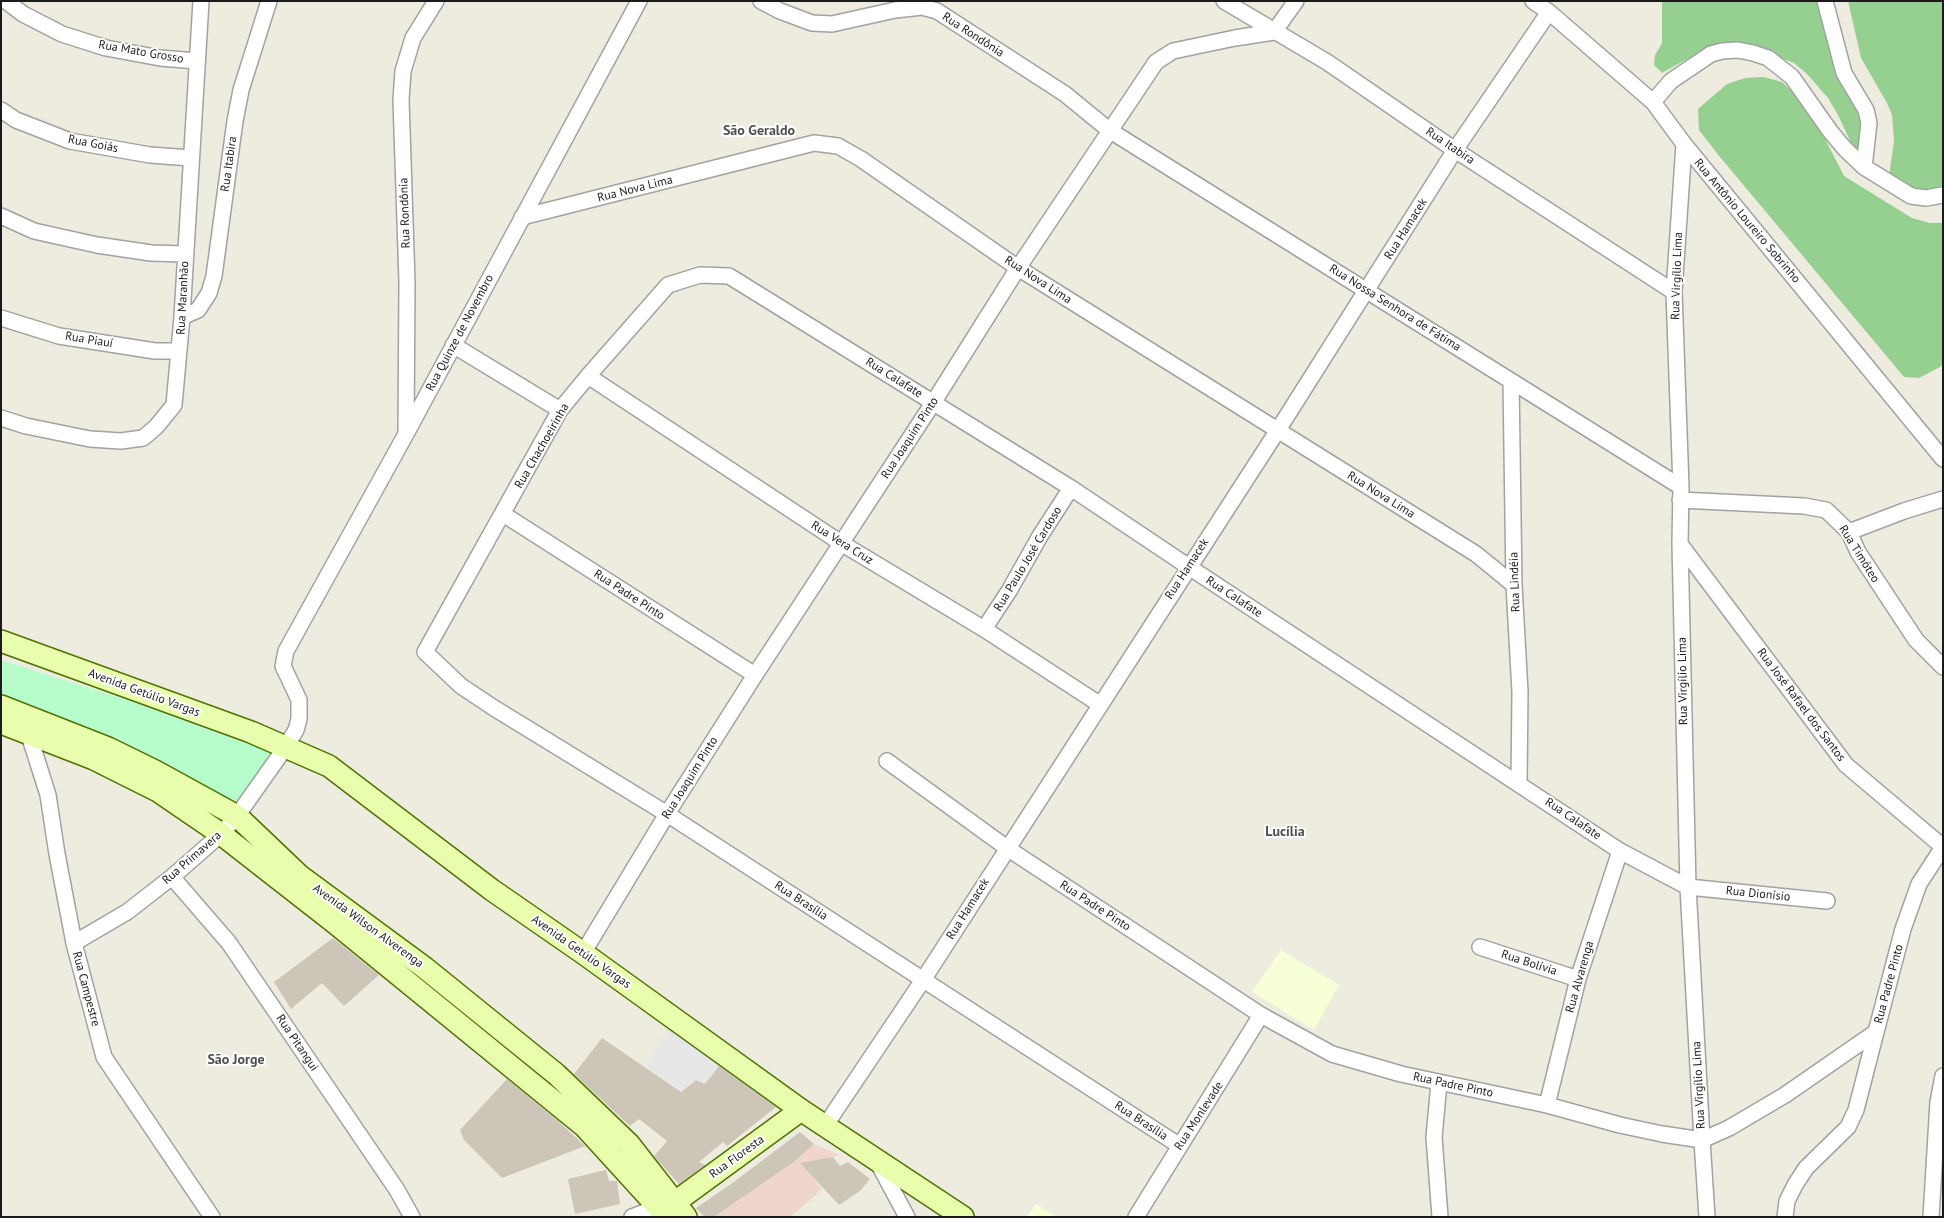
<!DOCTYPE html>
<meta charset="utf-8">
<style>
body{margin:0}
#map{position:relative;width:1944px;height:1218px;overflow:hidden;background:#edecdf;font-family:"PT Sans",sans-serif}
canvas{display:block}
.frame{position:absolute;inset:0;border:2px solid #1b1b1b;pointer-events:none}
</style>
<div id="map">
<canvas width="1944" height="1218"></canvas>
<div class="frame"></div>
</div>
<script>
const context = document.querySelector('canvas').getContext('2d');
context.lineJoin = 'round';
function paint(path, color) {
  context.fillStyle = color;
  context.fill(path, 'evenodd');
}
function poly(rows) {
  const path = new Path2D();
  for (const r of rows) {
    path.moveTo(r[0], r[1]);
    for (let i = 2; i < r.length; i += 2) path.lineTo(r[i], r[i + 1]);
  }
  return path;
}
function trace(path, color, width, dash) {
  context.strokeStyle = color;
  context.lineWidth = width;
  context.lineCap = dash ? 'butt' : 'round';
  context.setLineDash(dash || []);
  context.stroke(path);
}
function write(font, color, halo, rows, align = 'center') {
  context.font = font + ' "PT Sans",sans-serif';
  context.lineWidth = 4;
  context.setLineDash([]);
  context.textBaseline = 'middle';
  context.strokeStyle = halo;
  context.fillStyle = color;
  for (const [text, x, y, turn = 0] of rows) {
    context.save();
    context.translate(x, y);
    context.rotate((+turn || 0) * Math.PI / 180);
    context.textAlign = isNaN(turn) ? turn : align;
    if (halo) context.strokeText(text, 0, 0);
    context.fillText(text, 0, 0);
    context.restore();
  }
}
paint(poly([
 [814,1144,840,1155,827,1158,809,1172,822,1189,801,1208,789,1217,714,1217,795,1161]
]), '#f0d5cc');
paint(poly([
 [1281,950,1339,985,1314,1030,1252,992],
 [1036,1204,1057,1217,1027,1217]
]), '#f6ffd6');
paint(poly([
 [1662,1,1818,1,1859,106,1865,127,1860,156,1852,145,1838,115,1828,98,1807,74,1794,63,1768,53,1726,45,1712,45,1662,73,1654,65,1655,55,1662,43],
 [1848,1,1943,1,1943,186,1935,189,1920,189,1908,186,1889,176,1894,141,1892,115,1887,103,1861,58],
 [1764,77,1782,82,1801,100,1818,125,1844,176,1912,218,1930,223,1943,223,1943,364,1940,367,1919,378,1904,377,1720,157,1699,130,1698,109,1727,84,1745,78]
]), '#95d090');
paint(poly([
 [1,660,127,700,276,754,250,787,232,805,1,702]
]), '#b6fdcb');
paint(poly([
 [670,1026,722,1061,705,1084,696,1079,681,1091,645,1066]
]), '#e7e7e7');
paint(poly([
 [333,938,379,975,344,1006,322,983,291,1009,274,982],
 [602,1038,681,1092,696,1080,705,1084,719,1066,776,1107,727,1146,723,1142,699,1162,705,1165,679,1184,654,1156,667,1141,639,1119,630,1126,574,1074],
 [507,1079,556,1119,585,1146,502,1178,464,1140,460,1130],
 [800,1132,814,1144,795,1161,714,1217,705,1217,696,1208,731,1184],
 [833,1157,840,1166,848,1162,870,1179,860,1191,839,1205,800,1163],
 [606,1170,609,1181,617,1181,620,1204,575,1214,568,1179]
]), '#cdc6b8');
const street = poly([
 [6,1,23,14,62,34,106,48,160,58,197,61],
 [761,1,780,11,812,23,832,24,895,10,922,7,937,11,1065,94,1109,130,1681,487],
 [1224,1,1327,62,1455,150,1674,292],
 [1533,1,1549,12,1653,102,1684,144,1943,459],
 [1825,1,1844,73,1866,110,1869,123,1864,167],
 [1653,102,1671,81,1711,54,1722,51,1738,50,1753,53,1768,58,1792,77,1830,131,1845,149,1864,167,1911,196,1926,198,1943,195],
 [1,110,16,120,70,141,150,155,191,158],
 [1684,144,1674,292,1681,487,1680,544,1688,887,1702,1140,1707,1217],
 [1,216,34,231,97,245,151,253,185,254],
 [522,217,814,143,838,146,861,159,1018,268,1476,554,1514,585],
 [182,317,198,310,209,293,214,276,235,121,241,90,269,1],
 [1,318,59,336,155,351,179,351],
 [453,345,560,410],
 [588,376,841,543,984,629,1093,700,1101,703],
 [1511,381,1514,585,1520,692,1519,783],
 [1,418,26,426,90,439,121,441,143,438,156,427,174,405,182,317,201,1],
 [406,430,407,282,401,100,403,71,413,38,436,1],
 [1680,500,1804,506,1826,510,1849,532,1858,552,1916,640,1943,667],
 [503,514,755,675],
 [1849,532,1904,511,1943,499],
 [1680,544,1846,765,1943,847],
 [984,629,1009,591,1040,536,1071,488],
 [28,732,48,795,57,854,74,943,104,1057,212,1217],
 [887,761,1007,848,1261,1015,1332,1054,1401,1074,1547,1105,1620,1125,1662,1134,1702,1140,1729,1128,1785,1095,1876,1032,1903,929,1919,884,1943,847],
 [172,877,229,943,397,1190,412,1217],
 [74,943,127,912,172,877,221,834,237,816,285,748,296,730,299,719,299,700,283,666,286,651,406,434,639,1],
 [1480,947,1578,979],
 [583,953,667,814,755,675,933,403,1018,268,1156,62,1173,51,1235,38,1274,32,1296,1],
 [1439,1083,1434,1137,1440,1217],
 [1547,1105,1578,979,1620,851],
 [825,1126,923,980,1278,430,1455,150,1549,12],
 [1180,1146,667,814,494,708,461,686,425,652,560,410,588,376,668,285,700,275,729,276,1071,488,1189,567,1620,851,1688,887,1827,901],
 [878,1163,907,1217],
 [632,1217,658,1207],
 [1136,1217,1261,1015],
 [1785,1217,1787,1201,1795,1185,1806,1168,1848,1127,1856,1110,1876,1032],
 [1931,1217,1938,1102,1943,1076]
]);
const secondary = poly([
 [1,641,251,732,329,766,492,890,583,953,801,1110,963,1217],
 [1,706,108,748,155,771,237,816,300,876,425,968,556,1074,629,1144,686,1217],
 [1,723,94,759,158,791,221,834,335,923,584,1126,667,1217],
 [681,1214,674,1203,801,1110]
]);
trace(street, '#a2a2a2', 18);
trace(secondary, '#4e7300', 24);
trace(street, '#fff', 15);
trace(secondary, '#e8fead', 21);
write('12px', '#1b1b1b', '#fff', [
 ["Rua Rondônia",973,35,33],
 ["Rua Mato Grosso",141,52,10],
 ["Rua Goiás",93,144,11],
 ["Rua Itabira",1450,146,34],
 ["Rua Itabira",229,164,-82],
 ["Rua Nova Lima",635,189,-14],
 ["Rua Rondônia",405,213,-92],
 ["Rua Antônio Loureiro Sobrinho",1747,221,50],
 ["Rua Hamacek",1406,229,-58],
 ["Rua Virgílio Lima",1677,276,-88],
 ["Rua Nova Lima",1038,280,33],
 ["Rua Maranhão",183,298,-87],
 ["Rua Nossa Senhora de Fátima",1395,308,32],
 ["Rua Quinze de Novembro",460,333,-62],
 ["Rua Piauí",89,340,9],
 ["Rua Calafate",894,378,32],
 ["Rua Joaquim Pinto",910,438,-57],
 ["Rua Chachoeirinha",542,446,-60],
 ["Rua Nova Lima",1381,495,32],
 ["Rua Vera Cruz",842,543,32],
 ["Rua Timóteo",1859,554,58],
 ["Rua Paulo José Cardoso",1028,559,-59],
 ["Rua Hamacek",1187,569,-57],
 ["Rua Lindéia",1515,582,-92],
 ["Rua Padre Pinto",629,595,33],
 ["Rua Calafate",1234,597,33],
 ["Rua Virgílio Lima",1683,681,-91],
 ["Avenida Getúlio Vargas",144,693,20],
 ["Rua José Rafael dos Santos",1801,705,53],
 ["Rua Joaquim Pinto",690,778,-58],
 ["Rua Calafate",1573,819,34],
 ["Rua Primavera",192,858,-41],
 ["Rua Dionísio",1758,894,6],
 ["Rua Brasília",801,901,33],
 ["Rua Padre Pinto",1095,906,33],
 ["Rua Hamacek",968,909,-58],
 ["Avenida Wilson Alverenga",368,926,36],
 ["Avenida Getúlio Vargas",581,952,35],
 ["Rua Bolívia",1529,963,18],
 ["Rua Alvarenga",1580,977,-74],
 ["Rua Padre Pinto",1889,984,-75],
 ["Rua Campestre",86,989,75],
 ["Rua Pitangui",297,1043,56],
 ["Rua Padre Pinto",1453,1085,12],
 ["Rua Virgílio Lima",1699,1085,-93],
 ["Rua Monlevade",1199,1116,-57],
 ["Rua Brasília",1141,1121,33],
 ["Rua Floresta",737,1157,-36]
]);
write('bold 14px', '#4e4e4e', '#fff', [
 ["São Geraldo",759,131],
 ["Lucília",1285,832],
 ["São Jorge",236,1060]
]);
</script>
